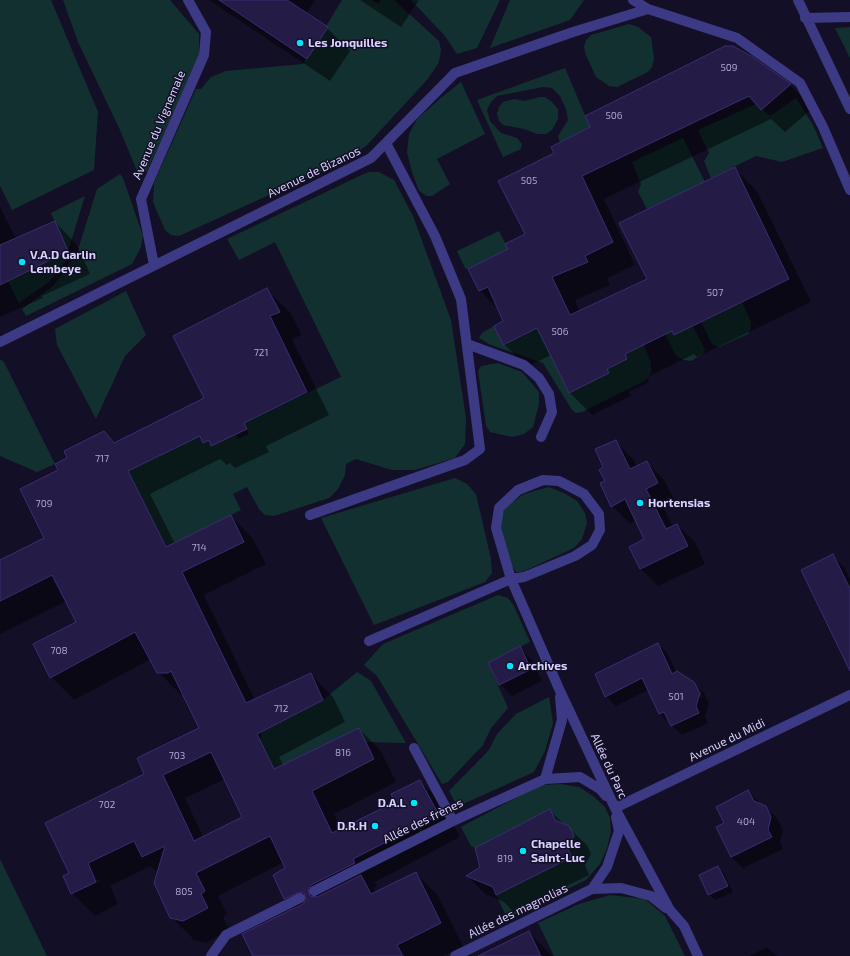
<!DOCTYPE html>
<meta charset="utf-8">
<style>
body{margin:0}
canvas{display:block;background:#130f26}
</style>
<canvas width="850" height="956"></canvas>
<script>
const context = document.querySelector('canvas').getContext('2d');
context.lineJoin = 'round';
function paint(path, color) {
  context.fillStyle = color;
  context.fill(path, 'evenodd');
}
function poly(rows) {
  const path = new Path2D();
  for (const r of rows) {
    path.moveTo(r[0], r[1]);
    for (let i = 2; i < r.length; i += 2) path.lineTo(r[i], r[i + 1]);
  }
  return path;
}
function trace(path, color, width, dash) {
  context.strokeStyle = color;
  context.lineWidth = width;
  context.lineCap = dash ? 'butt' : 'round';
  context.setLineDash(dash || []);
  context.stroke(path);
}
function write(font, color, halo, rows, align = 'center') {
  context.font = font + ' "Exo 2",sans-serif';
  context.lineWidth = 3;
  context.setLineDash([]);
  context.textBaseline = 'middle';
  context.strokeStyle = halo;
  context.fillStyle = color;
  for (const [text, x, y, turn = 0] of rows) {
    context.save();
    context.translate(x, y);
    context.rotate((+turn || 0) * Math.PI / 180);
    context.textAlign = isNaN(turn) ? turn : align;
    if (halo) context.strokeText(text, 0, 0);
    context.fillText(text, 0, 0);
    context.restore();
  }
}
paint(poly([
 [0,0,51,0,98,112,94,170,12,210,0,186],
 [63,0,170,0,199,34,199,56,147,171,142,173,137,171,120,130,78,42],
 [342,0,371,0,378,4,381,0,394,0,439,41,441,50,439,62,427,80,367,145,346,160,179,236,171,235,165,230,153,202,154,183,196,89,201,89,211,77,226,71,303,64],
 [411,0,500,0,477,48,457,54,445,36],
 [510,0,584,0,570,20,490,48],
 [629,24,638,27,651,37,654,59,652,67,648,72,617,87,609,86,596,77,585,53,584,46,586,40,591,35],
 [850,27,850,58,835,28],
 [565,68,590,127,560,143,558,136,568,120,566,109,560,96,552,88,543,87,497,96,491,102,487,110,490,121,501,133,517,138,522,144,521,149,503,157,477,100],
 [461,82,485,134,437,159,450,184,432,196,427,196,419,191,412,172,407,152,409,134,417,119,442,97],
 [540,97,545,97,552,102,558,109,558,118,556,123,552,130,546,134,537,134,524,129,503,125,499,121,497,114,499,107,503,102,514,99,524,101],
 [796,98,813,125,823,148,782,162,756,156,711,178,704,161,709,153,698,130,756,104,770,116],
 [683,138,705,182,647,209,638,192,641,184,632,162],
 [368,172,379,172,394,180,413,216,451,320,466,418,465,444,455,458,415,470,392,470,356,459,346,464,345,475,338,489,329,498,274,516,265,515,259,509,247,487,233,494,241,510,166,547,128,471,200,436,203,443,209,440,211,446,232,428,238,439,249,434,244,423,341,377,275,242,239,260,227,239],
 [120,174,123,178,143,236,141,247,132,264,26,316,22,309,53,286,76,256,97,189],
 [85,196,68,251,70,255,50,281,19,303,8,281,20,275,20,273,67,251,51,213],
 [499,231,508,249,468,269,465,268,457,251],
 [647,279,674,335,693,326,705,350,703,354,691,361,684,360,676,356,640,282],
 [126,291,146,335,125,356,96,419,57,345,55,329],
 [742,302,751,322,751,328,748,334,719,347,712,344,701,322],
 [536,324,569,393,608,373,607,369,627,359,625,354,644,345,651,363,651,373,646,380,582,412,576,413,572,410,543,363,491,345,479,338,482,333,494,326,503,345,524,335],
 [0,359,4,362,55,464,37,472,0,456],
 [498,363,522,372,539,392,539,404,533,427,524,434,512,437,490,432,486,426,478,371,481,366],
 [455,478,467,484,476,494,491,559,492,573,485,582,374,625,321,518],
 [549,487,564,493,577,501,585,513,587,523,582,539,574,548,522,572,516,572,510,562,500,524,501,515,508,505,524,494],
 [498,595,508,598,514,606,530,642,488,663,508,708,491,728,483,745,448,782,442,784,377,676,364,665,383,644],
 [357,672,371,681,406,743,366,742,359,728,274,769,260,740,262,731,323,700],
 [549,697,553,723,545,751,534,772,461,805,455,802,449,791,489,750,497,734,516,714],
 [561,784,579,787,593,796,605,807,610,818,611,832,607,848,600,864,586,880,507,918,496,895,572,857,568,844,573,837,571,830,566,825,558,824,550,810,475,848,471,846,461,827,540,785],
 [0,859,47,956,0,956],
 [610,895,645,899,665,916,685,956,554,956,538,923,579,904]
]), '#12302f');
paint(poly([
 [209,0,315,0,306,14,327,28,350,51,330,81],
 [360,0,419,0,401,27],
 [752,58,790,85,813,108,785,132,771,119,604,199,635,265,607,278,610,285,575,300,580,312,648,279,734,168,757,191,811,302,697,357,694,354,648,377,649,382,629,392,631,396,592,415,569,392,551,355,527,367,504,344,504,321,499,310,480,291,509,249,526,234,500,182],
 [0,207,16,239,55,222,77,245,90,274,42,296,43,298,0,317],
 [267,290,290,312,302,335,292,339,329,415,266,446,269,452,235,468,230,463,227,465,220,459,150,494,175,544,231,516,253,539,266,564,204,595,255,700,311,674,333,697,345,722,279,757,283,765,359,729,381,751,396,782,334,814,341,830,396,802,420,781,442,803,460,837,375,882,377,886,373,888,377,892,416,873,438,896,463,946,443,956,254,956,295,909,285,898,287,869,284,862,218,896,227,914,223,917,230,930,206,943,194,940,171,917,158,873,151,866,110,886,118,904,95,916,72,893,70,874,146,775,200,728,184,695,181,695,158,672,151,659,74,700,51,677,78,623,67,601,0,634,0,561,45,538,60,471,68,458,104,432,115,443,206,399],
 [225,779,244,817,203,837,185,798],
 [100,879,101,880,86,888,86,886],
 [615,441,633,459,637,467,647,462,664,480,675,501,663,507,673,527,677,525,695,542,705,564,658,586,641,569,645,540,636,520,630,524,612,506,606,481,604,468],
 [832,555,844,567,850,579,850,658],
 [658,644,668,654,676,672,693,682,697,686,695,686,701,698,703,697,697,687,704,693,709,704,705,717,708,723,682,735,660,714,648,690,616,706,606,696,596,675],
 [520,648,532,660,542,681,512,696,500,684],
 [748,792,777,818,783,830,780,843,783,849,743,868,731,857,725,824],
 [550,811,587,845,591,854,585,865,589,875,514,912,504,902,485,894,467,876,481,867],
 [718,867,724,873,733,892,715,900,709,895,700,876],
 [529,932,552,956,480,956],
 [767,947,777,956,749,956]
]), '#0007');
const building = poly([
 [219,0,287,0,328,27,307,59,219,0],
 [725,46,733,46,753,57,791,84,761,110,749,96,582,176,613,242,585,256,588,262,552,277,570,315,647,279,619,223,735,167,789,279,674,335,672,331,625,354,627,359,607,369,609,373,569,393,537,328,503,345,494,326,503,321,488,287,479,291,468,269,508,249,505,244,525,234,498,181,554,153,551,147,590,127,585,116,725,46],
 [55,221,68,251,0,285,0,245,55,221],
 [267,288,280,312,270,316,307,392,244,423,247,429,211,446,209,440,203,443,200,436,128,471,166,547,231,515,244,542,182,572,246,703,311,673,323,700,257,734,274,769,359,728,374,759,312,791,332,833,395,802,391,794,420,780,439,815,353,859,355,863,311,885,308,890,310,896,317,897,361,875,371,894,416,872,441,923,397,945,403,956,253,956,242,934,303,904,306,899,304,893,300,892,284,899,273,875,285,868,270,836,196,873,205,891,201,894,208,908,183,921,170,918,154,883,165,846,142,857,134,841,88,863,96,882,71,894,63,876,69,873,45,823,144,774,137,758,199,728,171,671,168,673,157,673,135,632,50,678,33,644,76,622,52,575,0,601,0,560,44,538,20,489,58,470,55,464,67,458,64,451,104,431,114,443,204,398,173,336,267,288],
 [211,752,242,817,194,841,163,775,211,752],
 [616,440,630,469,647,461,658,483,646,489,666,529,677,524,688,546,640,569,629,547,644,539,625,499,611,507,600,483,605,481,599,470,603,467,595,449,616,440],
 [833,554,850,589,850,671,801,570,833,554],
 [658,643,672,674,677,671,694,682,700,693,696,706,699,713,671,726,664,712,659,714,642,678,605,697,595,674,658,643],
 [520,646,531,669,499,685,488,663,520,646],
 [748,790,754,801,766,806,771,817,768,830,772,837,731,857,716,827,724,823,716,807,748,790],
 [550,809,555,820,569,826,574,836,567,847,572,857,496,895,493,887,466,876,480,867,475,848,550,809],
 [718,866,728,886,708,895,699,875,718,866],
 [529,931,541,956,478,956,529,931]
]);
paint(building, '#241b47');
trace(building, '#3b2d73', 1);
trace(poly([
 [633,0,648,9,737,38,800,83,823,127,850,190],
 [154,265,141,199,204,55,206,32,188,0],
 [0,342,371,158,455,73,573,32,648,9],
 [467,344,524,365,539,378,549,394,552,412,541,437],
 [310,515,465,460,480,449,461,299,435,236,386,143],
 [369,641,511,579,524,577,575,556,592,545,600,530,599,514,584,494,559,481,543,480,518,490,499,508,496,528,511,579,560,691,615,808,670,910,684,926,698,956],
 [414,748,453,821],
 [545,779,562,720,560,697],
 [615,808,850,695],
 [616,817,619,831,607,867,592,889,621,888,651,896,666,908],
 [314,891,453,821,545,779,580,777,600,789,606,796],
 [211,956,226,935,300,898],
 [455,956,592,889]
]), '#3d3a85', 10);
trace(poly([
 [798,0,850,109],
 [805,18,850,17]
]), '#3d3a85', 10);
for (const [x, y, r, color] of [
 [300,43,4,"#00e5ff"],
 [22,262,4,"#00e5ff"],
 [640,503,4,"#00e5ff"],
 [510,666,4,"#00e5ff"],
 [414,803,4,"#00e5ff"],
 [375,826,4,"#00e5ff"],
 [523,851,4,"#00e5ff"]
]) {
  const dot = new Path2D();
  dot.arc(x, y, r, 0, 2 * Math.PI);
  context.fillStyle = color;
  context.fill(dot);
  trace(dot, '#130f26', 1.5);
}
write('10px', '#aca6d1', null, [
 ["509",729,68],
 ["506",614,116],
 ["505",529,181],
 ["507",715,293],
 ["506",560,332],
 ["721",261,353],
 ["717",102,459],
 ["709",44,504],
 ["714",199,548],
 ["708",59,651],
 ["501",676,697],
 ["712",281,709],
 ["816",343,753],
 ["703",177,756],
 ["702",107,805],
 ["404",746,822],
 ["819",505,859],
 ["805",184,892]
]);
write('bold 12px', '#d9d4ff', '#130f26', [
 ["Les Jonquilles",308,43],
 ["V.A.D Garlin",30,255],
 ["Lembeye",30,269],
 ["Hortensias",648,503],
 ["Archives",518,666],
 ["D.A.L",406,803,"right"],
 ["D.R.H",367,826,"right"],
 ["Chapelle",531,844],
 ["Saint-Luc",531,858]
], 'left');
write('12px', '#d9d4ff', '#130f26', [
 ["Avenue du Vignemale",159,125,-67],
 ["Avenue de Bizanos",314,172,-26],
 ["Avenue du Midi",727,740,-26],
 ["Allée du Parc",609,766,65],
 ["Allée des frènes",423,821,-26],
 ["Allée des magnolias",518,911,-26]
]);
</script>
